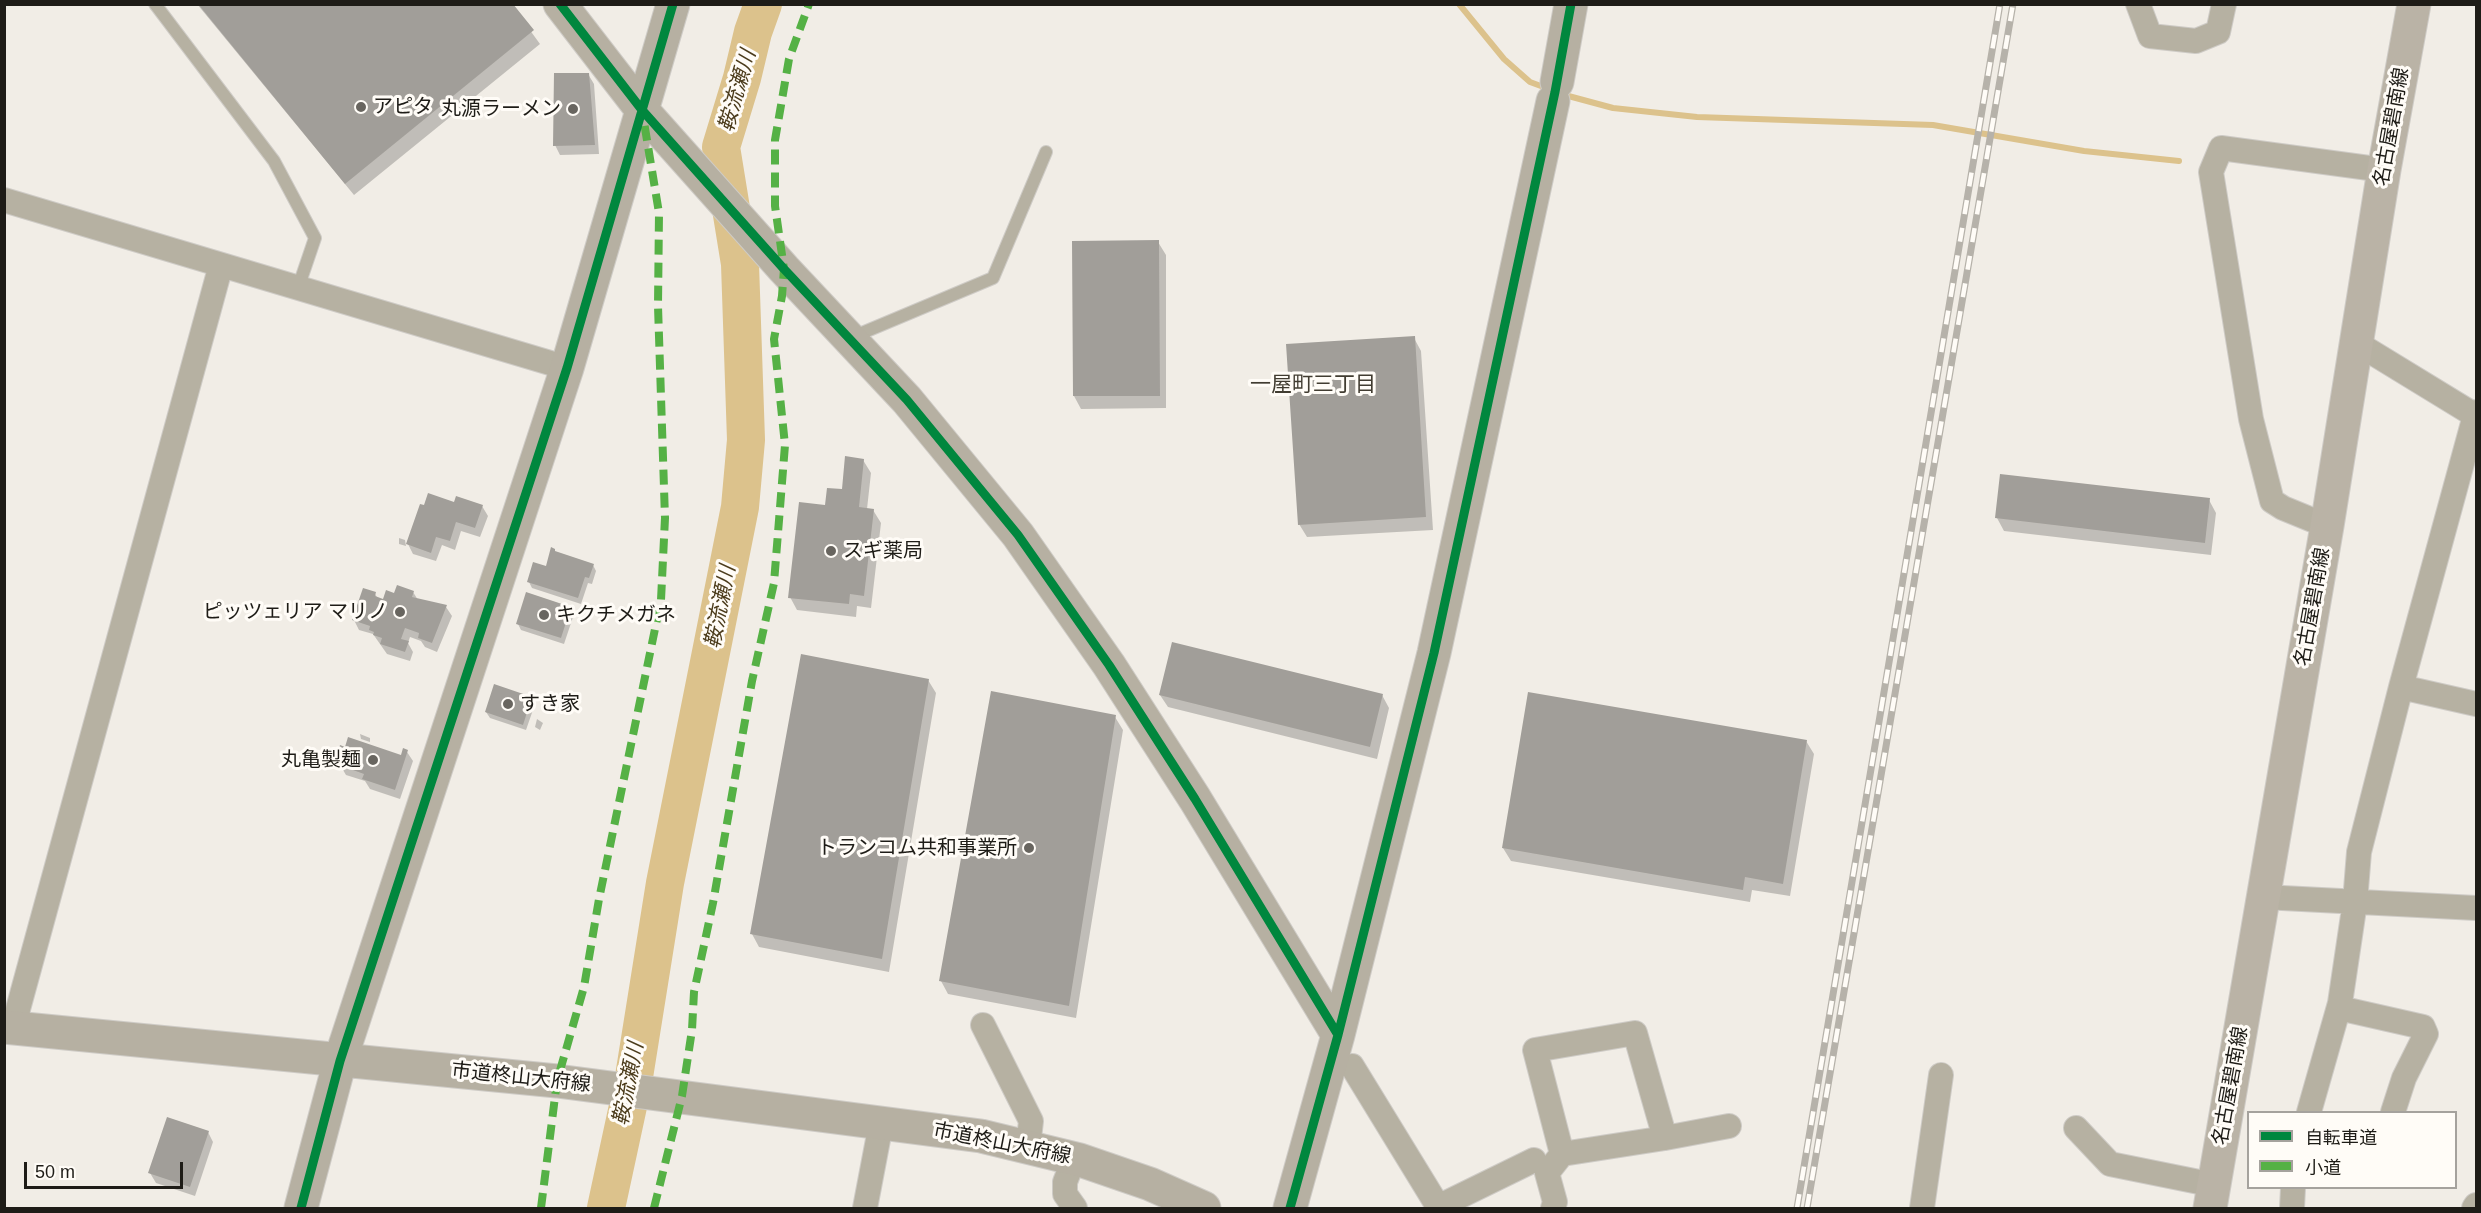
<!DOCTYPE html>
<meta charset="utf-8">
<style>
body{margin:0}
#map{position:relative;width:2481px;height:1213px;overflow:hidden;background:#f1ede6;font-family:Arial,"Noto Sans JP",sans-serif}
canvas{display:block}
.frame{position:absolute;inset:0;border:6px solid #1e1c17;pointer-events:none}
.legend{position:absolute;left:2247px;top:1111px;width:210px;height:78px;box-sizing:border-box;background:#fffcf7;border:2px solid #a5a29d;margin:0;padding:8px 10px;list-style:none;font-size:18px;color:#1e1c17}
.legend li{display:flex;align-items:center;gap:12px;height:30px}
.legend b{width:30px;border:2px solid #a5a29d}
.scale{position:absolute;left:24px;top:1162px;width:159px;height:27px;box-sizing:border-box;border:3px solid #1e1c17;border-top:0;padding-left:8px;font-size:18px;line-height:21px;white-space:nowrap;color:#1e1c17;-webkit-text-stroke:4px #fffcf7;paint-order:stroke}
</style>
<div id="map">
<canvas width="2481" height="1213"></canvas>
<div class="frame"></div>
<ul class="legend">
<li><b style="height:8px;background:#00873e"></b>自転車道</li>
<li><b style="height:8px;background:#55b145"></b>小道</li>
</ul>
<div class="scale">50 m</div>
</div>
<script>
const context = document.querySelector('canvas').getContext('2d');
context.lineJoin = 'round';
function paint(path, color) {
  context.fillStyle = color;
  context.fill(path, 'evenodd');
}
function poly(rows) {
  const path = new Path2D();
  for (const r of rows) {
    path.moveTo(r[0], r[1]);
    for (let i = 2; i < r.length; i += 2) path.lineTo(r[i], r[i + 1]);
  }
  return path;
}
function trace(path, color, width, dash) {
  context.strokeStyle = color;
  context.lineWidth = width;
  context.lineCap = dash ? 'butt' : 'round';
  context.setLineDash(dash || []);
  context.stroke(path);
}
function write(font, color, halo, rows, align = 'center') {
  context.font = font + ' Arial,"Noto Sans JP",sans-serif';
  context.lineWidth = 6;
  context.setLineDash([]);
  context.textBaseline = 'middle';
  context.strokeStyle = halo;
  context.fillStyle = color;
  for (const [text, x, y, turn = 0] of rows) {
    context.save();
    context.translate(x, y);
    context.rotate((+turn || 0) * Math.PI / 180);
    context.textAlign = isNaN(turn) ? turn : align;
    if (halo) context.strokeText(text, 0, 0);
    context.fillText(text, 0, 0);
    context.restore();
  }
}
paint(poly([
 [197,4,511,4,540,44,354,195],
 [588,74,594,84,599,154,560,155,555,145],
 [1158,242,1166,255,1166,408,1081,409,1074,396],
 [1414,338,1421,351,1433,530,1307,537,1299,524],
 [863,460,871,473,867,509,873,510,881,523,871,608,857,606,856,617,797,610,790,597,826,506,843,491],
 [2209,500,2216,513,2211,555,2004,531,1997,518],
 [455,503,482,506,488,516,480,537,461,531,455,550,442,545,436,561,413,554,408,544],
 [399,538,405,540,406,546,399,544],
 [556,553,593,565,596,571,592,584,588,583,581,604,532,588,529,582,547,568],
 [413,592,418,600,446,607,452,616,437,652,425,647,421,641,410,637,408,643,413,652,410,661,387,654,373,634,359,630,354,620,375,594,378,599,384,601,395,595],
 [570,608,574,614,564,644,521,630,518,624],
 [928,680,936,693,889,972,759,947,752,934],
 [1160,695,1382,695,1389,708,1377,759,1168,707],
 [531,698,535,704,526,730,490,718,486,712],
 [1115,717,1123,730,1076,1018,948,994,941,981],
 [537,719,543,723,540,730,535,727],
 [360,734,370,738,370,742,361,739],
 [1806,741,1814,754,1790,896,1752,890,1750,902,1511,861,1503,848],
 [339,752,402,757,407,752,413,761,400,799,370,789,365,781,346,775,340,765,343,758],
 [208,1132,213,1142,195,1196,156,1183,150,1173]
]), '#0003');
trace(poly([
 [1459,4,1504,59,1530,82,1549,89],
 [1561,94,1613,108,1697,117,1933,125,2084,151,2179,161]
]), '#dcc28c', 6);
trace(poly([
 [606,1208,633,1083,665,883,740,507,746,440,740,264,721,147,742,78,753,32,763,4]
]), '#dcc28c', 38);
paint(poly([
 [198,4,513,4,534,30,345,184],
 [554,73,589,73,595,145,553,146],
 [1159,240,1160,396,1073,396,1072,241],
 [1415,336,1426,517,1298,525,1286,344],
 [845,456,864,459,859,507,874,509,864,596,850,594,849,604,788,598,799,502,825,505,827,488,842,489],
 [2000,474,2210,498,2205,543,1995,518],
 [428,493,454,502,456,496,483,505,475,528,456,522,450,541,436,537,431,553,406,544,420,504,424,505],
 [551,547,555,549,555,551,594,564,589,578,585,577,578,598,527,582,533,562,546,566],
 [397,585,414,591,412,597,447,605,432,643,418,638,419,633,405,628,401,639,409,641,405,652,380,644,382,638,373,635,374,632,369,630,370,626,352,620,363,588,376,592,375,596,383,599,386,590,394,593],
 [526,592,571,607,561,638,516,624],
 [1172,642,1383,694,1370,747,1159,695],
 [801,654,929,679,882,959,750,934],
 [494,684,532,697,523,725,485,712],
 [991,691,1116,715,1069,1006,939,981],
 [1528,692,1807,740,1783,884,1745,877,1743,890,1502,848],
 [348,737,401,755,403,748,408,750,395,790,362,779,364,774,339,765,342,754,338,752,340,745,345,747],
 [167,1117,209,1131,190,1187,148,1173]
]), '#a19e99');
const lane = poly([
 [155,4,274,161,315,238,298,288],
 [850,338,993,278,1046,152]
]);
const street = poly([
 [2138,4,2150,36,2196,41,2218,32,2224,4],
 [4,200,567,368],
 [2355,342,2476,416],
 [2327,526,2283,508,2272,501,2251,419,2211,172,2221,148,2384,170],
 [2401,687,2476,704],
 [2263,897,2476,908],
 [2339,1008,2423,1027,2426,1034,2404,1078,2393,1112],
 [983,1025,1031,1121,1028,1147],
 [17,1028,18,1009,221,265],
 [1352,1066,1439,1208],
 [2309,1112,2340,1003,2355,902,2359,852,2401,687,2476,412],
 [2076,1128,2110,1164,2214,1185],
 [1665,1138,1729,1126],
 [1074,1159,1065,1182,1065,1194,1075,1208],
 [1438,1207,1534,1160],
 [865,1208,881,1124],
 [1553,1208,1555,1202,1547,1173,1562,1154,1665,1138,1635,1033,1535,1050,1562,1154],
 [1922,1208,1941,1075],
 [2292,1208,2293,1188],
 [2474,1208,2476,1205]
]);
const secondary = poly([
 [560,4,642,110,784,269,907,400,1018,535,1109,665,1195,799,1338,1035],
 [1557,82,1571,4],
 [4,1027,557,1081,981,1136,1080,1160,1150,1184,1204,1208],
 [301,1208,340,1061,567,368,673,4],
 [1290,1208,1338,1035,1434,653,1553,101]
]);
const primary = poly([
 [2210,1208,2327,526,2384,170,2414,4]
]);
trace(lane, '#cecbc6', 14);
trace(street, '#cecbc6', 26);
trace(secondary, '#cecbc6', 35);
trace(primary, '#cecbc6', 35);
trace(lane, '#b6b1a2', 12);
trace(street, '#b6b1a2', 24);
trace(secondary, '#b6b0a2', 33);
trace(primary, '#bab3a6', 33);
const rail = poly([
 [1797,1208,2000,4],
 [1807,1208,2013,4]
]);
trace(rail, '#b6b2aa', 7);
trace(rail, '#fffcf7', 4.5, [14]);
trace(poly([
 [541,1208,557,1081,584,987,599,899,661,600,665,518,658,306,659,213,643,116],
 [654,1208,682,1096,692,1030,694,992,713,903,752,681,774,583,785,445,774,339,782,296,784,269,775,206,775,140,789,59,809,4]
]), '#55b145', 8, [15, 8]);
trace(poly([
 [560,4,642,110,784,269,907,400,1018,535,1109,665,1195,799,1338,1035],
 [301,1208,340,1061,567,368,673,4],
 [1290,1208,1338,1035,1434,653,1555,92,1571,4]
]), '#00873e', 9);
for (const [x, y, r, color] of [
 [361,107,6,"#68655f"],
 [573,109,6,"#68655f"],
 [831,551,6,"#68655f"],
 [400,612,6,"#68655f"],
 [544,615,6,"#68655f"],
 [508,704,6,"#68655f"],
 [373,760,6,"#68655f"],
 [1029,848,6,"#68655f"]
]) {
  const dot = new Path2D();
  dot.arc(x, y, r, 0, 2 * Math.PI);
  context.fillStyle = color;
  context.fill(dot);
  trace(dot, '#fffcf7', 2);
}
write('20px', '#1e1c17', '#fffcf7', [
 ["アピタ",373,107],
 ["丸源ラーメン",561,109,"right"],
 ["スギ薬局",843,551],
 ["ピッツェリア マリノ",388,612,"right"],
 ["キクチメガネ",556,615],
 ["すき家",520,704],
 ["丸亀製麺",361,760,"right"],
 ["トランコム共和事業所",1017,848,"right"]
], 'left');
write('20px', '#1e1c17', '#fffcf7', [
 ["名古屋碧南線",2392,127,-80],
 ["名古屋碧南線",2313,607,-80],
 ["市道柊山大府線",521,1078,6],
 ["名古屋碧南線",2231,1086,-80],
 ["市道柊山大府線",1002,1144,11]
]);
write('italic 21px', '#4c3c1c', '#fffcf7', [
 ["鞍流瀬川",738,91,-74],
 ["鞍流瀬川",721,607,-79],
 ["鞍流瀬川",629,1084,-79]
]);
write('21px', '#413c31', '#fffcf7', [
 ["一屋町三丁目",1313,385]
]);
</script>
